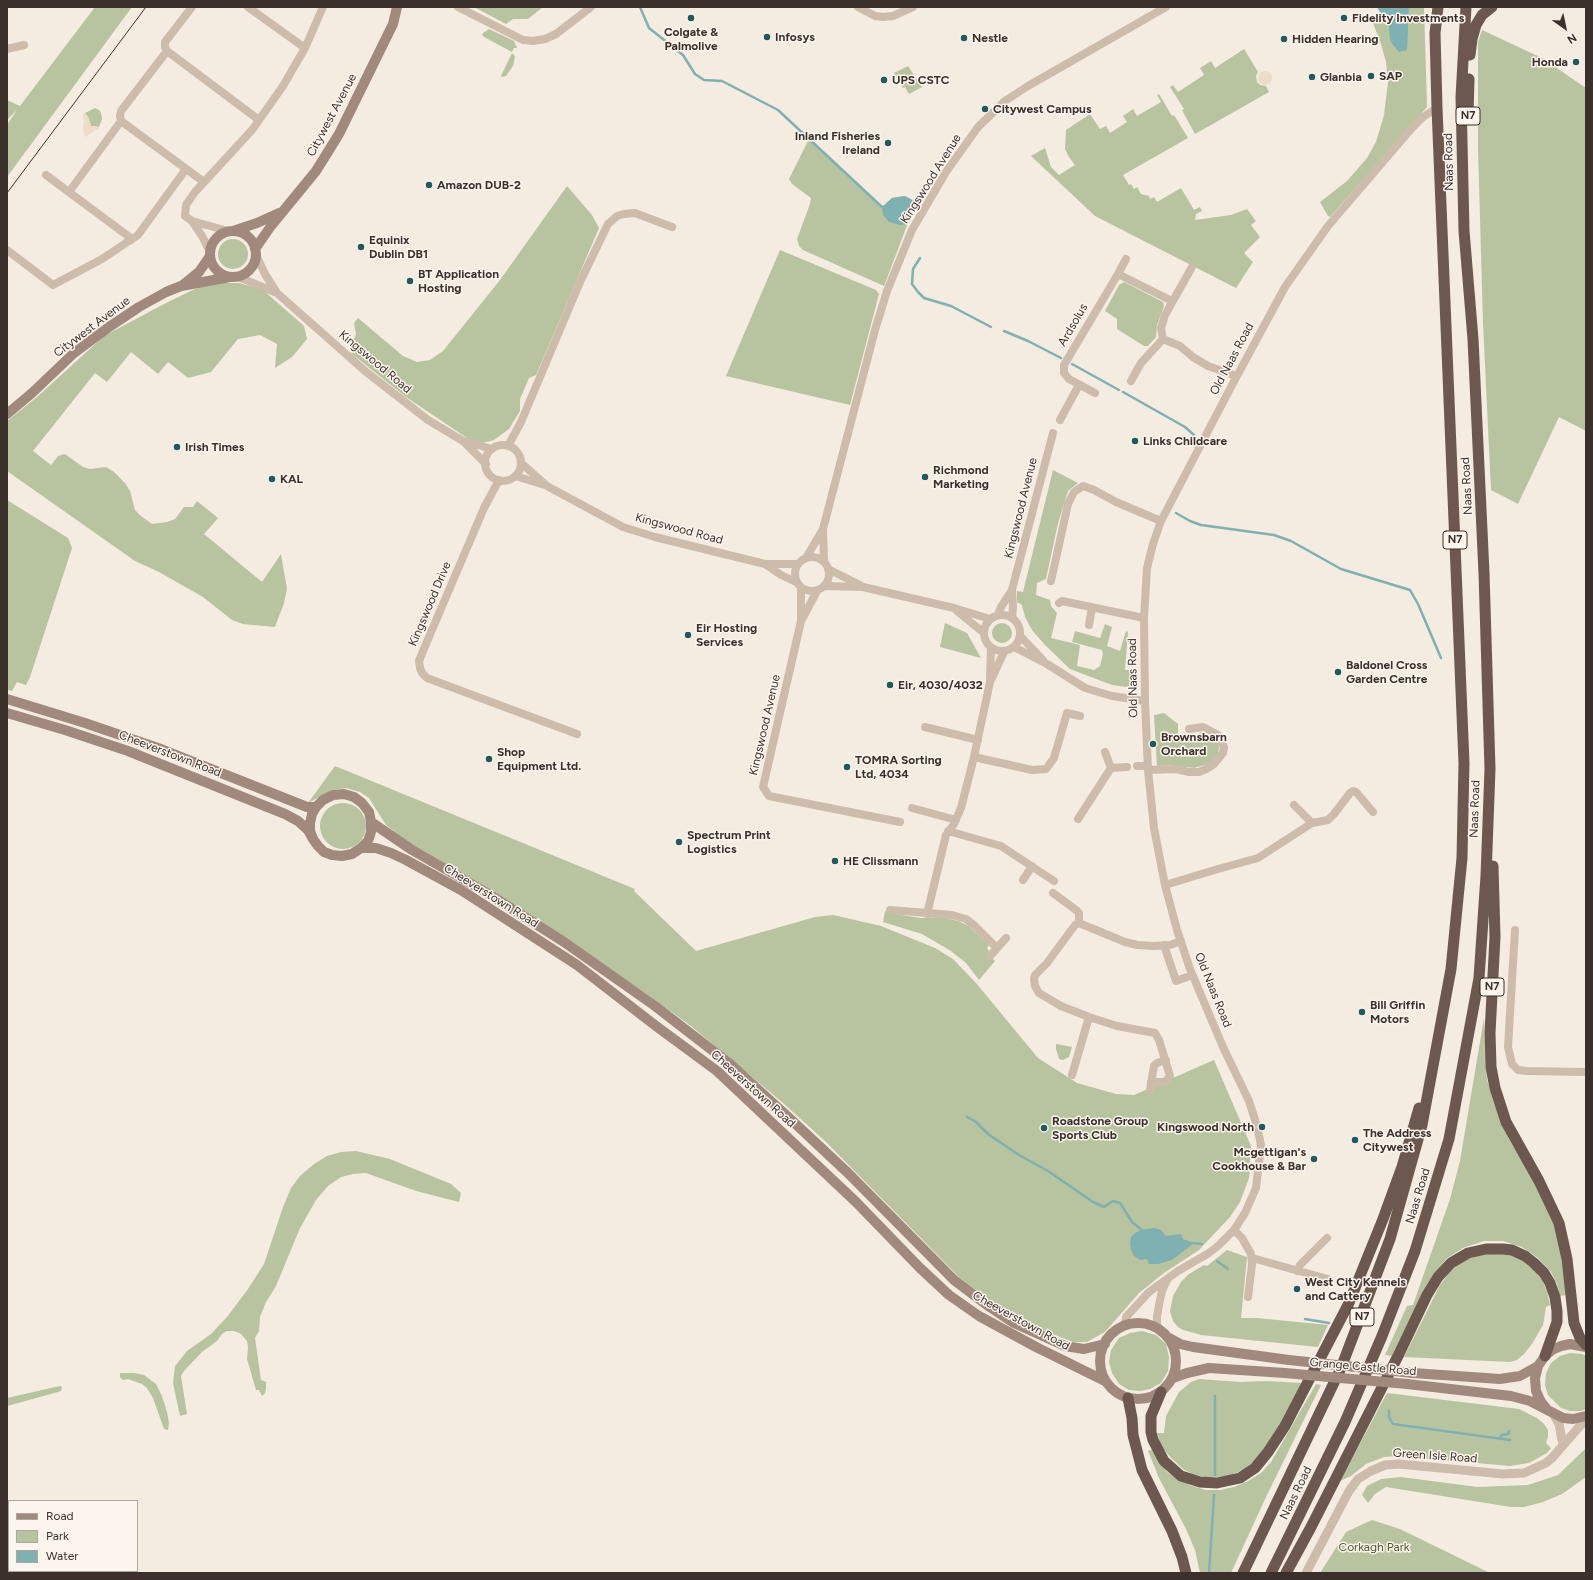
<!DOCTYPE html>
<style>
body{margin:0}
#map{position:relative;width:1593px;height:1580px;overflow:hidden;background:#f4ebe1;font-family:Figtree,sans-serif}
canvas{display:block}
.frame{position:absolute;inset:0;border:8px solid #3b302b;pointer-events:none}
.legend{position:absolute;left:8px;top:1500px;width:130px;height:72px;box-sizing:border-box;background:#fbf5ee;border:1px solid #aea6a0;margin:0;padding:5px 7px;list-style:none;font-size:12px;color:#3b302b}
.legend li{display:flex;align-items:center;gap:8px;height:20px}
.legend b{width:20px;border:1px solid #aea6a0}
.north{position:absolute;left:1545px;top:8px;width:40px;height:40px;-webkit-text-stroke:3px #fbf5ee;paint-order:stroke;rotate:147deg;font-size:11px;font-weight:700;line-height:16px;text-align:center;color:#3b302b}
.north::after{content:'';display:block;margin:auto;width:14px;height:18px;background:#3b302b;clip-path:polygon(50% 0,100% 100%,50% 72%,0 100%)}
</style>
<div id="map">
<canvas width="1593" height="1580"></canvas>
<div class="frame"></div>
<ul class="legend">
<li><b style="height:5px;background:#a18a7d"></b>Road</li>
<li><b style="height:11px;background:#b8c4a0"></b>Park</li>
<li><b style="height:11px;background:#7fb0b2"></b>Water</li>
</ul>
<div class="north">N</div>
</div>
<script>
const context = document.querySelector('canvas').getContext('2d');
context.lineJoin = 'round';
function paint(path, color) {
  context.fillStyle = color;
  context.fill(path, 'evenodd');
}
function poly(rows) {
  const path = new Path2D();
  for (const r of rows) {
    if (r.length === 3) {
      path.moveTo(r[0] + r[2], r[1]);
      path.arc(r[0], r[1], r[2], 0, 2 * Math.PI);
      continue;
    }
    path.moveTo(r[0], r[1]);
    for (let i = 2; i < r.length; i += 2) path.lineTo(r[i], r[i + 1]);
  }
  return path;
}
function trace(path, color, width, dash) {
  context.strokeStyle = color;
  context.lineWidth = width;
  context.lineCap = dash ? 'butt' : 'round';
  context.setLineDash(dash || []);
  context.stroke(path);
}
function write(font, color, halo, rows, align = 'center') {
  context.font = font + ' Figtree,sans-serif';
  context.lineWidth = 3;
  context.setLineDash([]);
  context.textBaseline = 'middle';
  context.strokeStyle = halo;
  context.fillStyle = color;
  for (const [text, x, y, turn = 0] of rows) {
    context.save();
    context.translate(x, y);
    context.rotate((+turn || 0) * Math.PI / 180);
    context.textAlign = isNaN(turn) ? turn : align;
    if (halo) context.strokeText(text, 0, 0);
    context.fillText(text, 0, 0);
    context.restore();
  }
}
paint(poly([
 [95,7,132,7,7,177,7,125,17,110,7,120,7,100,20,106],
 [474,7,543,7,528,19,513,19,506,24],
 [1377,7,1424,7,1427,107,1330,217,1328,216,1320,202,1347,181,1367,158,1376,142,1384,115,1388,82,1386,62,1381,44,1373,23,1383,17],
 [489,29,514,41,517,48,514,48,512,52,484,37,482,35,483,33],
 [1482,30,1542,58,1586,88,1586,431,1559,417,1518,504,1491,490,1483,323,1478,148,1478,42],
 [1244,49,1258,72,1256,76,1257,82,1260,85,1266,86,1269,92,1195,134,1182,110,1184,109,1170,87,1173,85,1178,92,1204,75,1200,68,1211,61,1215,68],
 [512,53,515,56,513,66,506,76,502,77,501,76],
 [908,66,922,87,909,94,905,87,903,88,894,73],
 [1159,94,1172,116,1174,115,1188,138,1123,175,1129,185,1131,184,1134,189,1137,187,1141,194,1149,196,1150,199,1154,197,1157,202,1181,188,1194,210,1200,207,1202,211,1196,214,1195,220,1231,215,1247,209,1256,221,1251,225,1260,237,1244,253,1253,262,1236,288,1095,216,1031,156,1045,148,1051,167,1059,175,1075,165,1069,157,1065,149,1066,130,1090,114,1100,129,1106,126,1110,133,1127,122,1123,116,1133,109,1137,116,1161,102,1157,95],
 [95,108,99,110,101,113,102,119,99,127,91,126,88,117,85,113],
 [809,139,882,207,892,198,905,196,916,202,884,286,803,250,799,246,797,239,810,204,811,198,792,184,789,179],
 [567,186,592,215,599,228,536,375,529,378,520,399,520,411,509,429,494,440,482,443,470,440,406,397,352,354,350,349,356,334,354,323,358,318,403,356,417,362,430,360,443,351,500,280],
 [233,254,15],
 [780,250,876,290,879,294,850,405,726,376],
 [1124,282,1163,302,1164,306,1157,325,1156,337,1148,346,1144,346,1117,329,1117,319,1105,311,1119,285],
 [221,283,239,283,263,290,304,326,307,339,292,357,275,368,277,344,260,335,238,339,211,372,188,378,168,362,158,374,131,352,107,382,95,373,33,451,51,465,58,456,65,454,83,467,90,469,106,467,113,471,125,483,130,491,135,510,141,516,152,524,167,522,175,519,184,507,193,507,197,501,218,518,204,534,262,582,281,554,287,589,284,603,275,627,243,624,232,620,203,597,159,572,135,561,7,471,7,421,37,397,104,336,164,304,203,285],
 [1053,470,1078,483,1068,491,1058,523,1046,579,1037,583,1036,595,1050,600,1051,606,1057,613,1051,638,1080,645,1077,666,1094,670,1100,666,1103,654,1102,650,1072,642,1075,631,1100,638,1105,624,1112,627,1107,646,1120,651,1126,631,1128,632,1125,670,1136,670,1138,672,1136,683,1133,686,1127,687,1112,685,1070,669,1045,645,1032,630,1025,617,1022,605,1017,602,1017,591,1023,592],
 [7,500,68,538,72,548,30,677,26,685,17,682,12,691,7,690],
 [945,623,967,633,981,658,940,647],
 [1002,633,10],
 [1164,713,1178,724,1178,735,1182,739,1189,741,1201,732,1213,737,1218,742,1219,748,1218,754,1215,759,1208,764,1194,768,1171,765,1157,766,1154,715],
 [335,766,635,889,634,891,696,951,815,917,833,915,881,926,935,948,953,959,976,983,1038,1058,1077,1083,1116,1094,1134,1095,1214,1060,1251,1146,1249,1178,1240,1202,1230,1217,1199,1250,1164,1273,1139,1293,1105,1332,1087,1342,1073,1342,1012,1318,960,1278,825,1141,783,1103,691,1026,651,997,538,921,406,841,386,825,369,798,360,792,346,788,333,790,308,803],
 [343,826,23],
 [885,911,895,914,921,918,942,917,958,921,969,926,989,945,987,948,989,951,987,954,995,961,979,980,966,963,951,951,922,934,883,922],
 [1484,1018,1485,1062,1487,1079,1493,1100,1501,1123,1511,1143,1524,1163,1552,1217,1559,1240,1566,1295,1560,1296,1557,1284,1551,1272,1538,1258,1522,1247,1503,1241,1484,1241,1463,1248,1446,1259,1432,1277,1393,1356,1385,1355,1407,1306,1413,1305,1450,1199,1460,1161],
 [1056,1044,1072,1047,1069,1057,1063,1060,1059,1059,1056,1049],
 [356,1151,390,1159,451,1184,461,1193,459,1202,416,1191,366,1173,353,1174,341,1177,328,1186,316,1200,300,1228,276,1286,266,1302,260,1317,259,1331,255,1338,261,1380,266,1382,266,1389,265,1393,262,1396,259,1390,256,1390,247,1359,248,1347,247,1341,241,1334,234,1331,227,1331,222,1334,217,1341,202,1352,184,1371,181,1376,187,1414,180,1416,173,1383,175,1366,187,1351,211,1334,227,1317,248,1289,264,1264,283,1207,291,1188,300,1176,314,1164,327,1156,341,1152],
 [1227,1250,1247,1257,1241,1318,1257,1318,1328,1325,1318,1347,1201,1335,1183,1330,1178,1327,1173,1321,1170,1311,1173,1296,1181,1282,1189,1274,1204,1265,1207,1266],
 [1495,1252,1510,1255,1523,1261,1534,1270,1542,1280,1547,1291,1550,1305,1546,1307,1543,1325,1532,1344,1524,1354,1517,1360,1510,1362,1404,1357,1440,1285,1450,1272,1461,1262,1480,1254],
 [1142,1331,1156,1335,1166,1344,1169,1357,1168,1371,1161,1383,1150,1389,1140,1391,1129,1390,1119,1384,1112,1373,1109,1362,1111,1350,1119,1338,1130,1333],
 [1570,1353,1582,1354,1586,1356,1586,1409,1581,1411,1570,1411,1561,1408,1548,1395,1545,1385,1546,1373,1551,1363,1560,1356],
 [120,1373,134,1373,144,1375,156,1384,162,1396,167,1412,169,1423,168,1430,164,1429,153,1398,147,1388,142,1384,128,1379,123,1380,120,1377],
 [1199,1379,1241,1382,1266,1381,1302,1383,1289,1410,1261,1454,1253,1463,1243,1470,1231,1475,1218,1477,1205,1477,1192,1474,1183,1469,1171,1458,1161,1446,1157,1433,1164,1433,1166,1416,1179,1392,1191,1382],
 [1316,1384,1321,1385,1266,1497,1231,1573,1200,1573,1195,1550,1186,1529,1159,1478,1148,1451,1153,1449,1159,1461,1167,1472,1179,1480,1192,1486,1206,1490,1220,1490,1234,1487,1248,1481,1261,1473,1271,1462],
 [60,1386,62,1387,61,1391,58,1392,7,1406,7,1398],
 [1387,1393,1519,1409,1537,1418,1544,1424,1548,1430,1548,1437,1546,1443,1551,1448,1547,1453,1529,1463,1510,1466,1396,1456,1384,1457,1366,1464,1351,1476,1340,1481],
 [1586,1448,1586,1477,1562,1494,1543,1502,1524,1507,1511,1507,1386,1487,1375,1494,1368,1503,1362,1495,1367,1486,1381,1479,1401,1477,1477,1487,1528,1485,1558,1475],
 [1372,1520,1400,1529,1490,1573,1320,1573,1346,1532]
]), '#b8c4a0');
paint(poly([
 [1265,78,7],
 [85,113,88,117,91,126,99,127,99,129,94,131,86,137,84,135,83,126,84,120,83,115]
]), '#ecdcc8');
paint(poly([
 [1377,7,1409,7,1407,50,1399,52,1393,45,1390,40,1389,26],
 [905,196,916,202,908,224,900,225,889,222,883,215,882,207,892,198],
 [1154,1228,1161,1230,1166,1236,1181,1234,1183,1239,1194,1243,1172,1260,1158,1264,1149,1264,1147,1259,1140,1260,1134,1256,1131,1250,1130,1243,1131,1237,1135,1233,1141,1230]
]), '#7fb0b2');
trace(poly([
 [640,7,649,28,683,55,695,74,704,80,722,81,778,110,882,207,885,207],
 [920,258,913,269,912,284,918,292,924,298,951,306,991,327],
 [1004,331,1028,341,1061,358],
 [1072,364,1119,390],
 [1123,392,1185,427,1194,435],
 [1176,513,1190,521,1201,525,1274,535,1291,541,1341,569,1410,590,1418,604,1441,658],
 [967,1117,976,1122,988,1134,1019,1155,1048,1171,1093,1202,1104,1207,1113,1201,1120,1203,1132,1222,1143,1231],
 [1192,1243,1202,1244],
 [1217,1261,1228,1269],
 [1305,1319,1329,1323],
 [1389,1411,1389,1417,1393,1424,1510,1440],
 [1499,1439,1502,1435,1508,1434,1509,1431],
 [1215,1475,1215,1396],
 [1209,1573,1214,1495]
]), '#7fb0b2', 2.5);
trace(poly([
 [248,7,305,48],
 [458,7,523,40,533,41,545,39,556,34,591,7],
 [858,7,875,16,883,17,893,16,913,7],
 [7,49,24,45],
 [167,51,259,120],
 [121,121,204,182],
 [46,175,128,236,131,240],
 [69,192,121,121,120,116,121,111,167,51,165,47,165,42,192,7],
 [192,221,202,236,210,252],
 [228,231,192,221,185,216,186,205,195,192,252,130,283,86,305,48,323,7],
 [7,250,53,285,102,259,138,235,186,169],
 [255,253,265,274,277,293],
 [1126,259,1118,274,1172,301],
 [236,276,277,293,365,371,428,420,463,441,486,464],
 [1163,339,1161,328,1165,315,1192,267],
 [1131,381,1141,363,1163,339,1180,346,1193,357,1208,366,1236,376],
 [1095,393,1069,379,1064,373,1064,365,1118,274],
 [1060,420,1079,385],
 [464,441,492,449],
 [503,463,18],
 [508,446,521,422,580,282,608,224,617,216,624,214,635,213,672,227],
 [521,463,547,486,623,527,655,537,765,564,798,564],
 [515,476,545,485],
 [499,480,484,508,423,651,419,661,420,668,422,673,427,678,577,734],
 [823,530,824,562],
 [812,574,17],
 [806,558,823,529,875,330,887,291,912,230,946,172,978,127,1005,101,1028,86,1166,7],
 [765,564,781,575,796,582],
 [828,569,860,585],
 [1051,581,1068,504,1074,492,1083,486,1094,490,1116,502,1161,521],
 [824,586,863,587,954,608,990,619],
 [801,588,801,619],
 [1012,590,1013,607,1012,618],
 [817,591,801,621,763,787,769,796,900,822],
 [1059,603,1062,601,1144,618],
 [957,611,984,633],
 [1002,633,18],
 [998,615,1001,607,1012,590,1053,433],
 [1089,625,1092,608],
 [1020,636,1043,660],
 [1014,647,1047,664,1085,688,1112,696,1145,701],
 [990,679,991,648],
 [925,727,978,740],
 [974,757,1032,770,1046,769,1054,758,1067,713,1080,716],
 [1137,766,1148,766],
 [1111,768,1127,767],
 [1148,770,1176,769,1189,772,1199,772,1206,769,1214,764,1223,753,1224,747,1218,735,1203,727,1189,729],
 [1294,805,1312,823],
 [912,808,956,820],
 [1078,819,1111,768,1105,752],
 [948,831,1001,846,1054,881],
 [1023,880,1032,866],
 [1165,885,1218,869,1258,858,1312,823,1328,820,1334,814,1350,793,1353,791,1356,792,1373,812],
 [1053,893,1076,910,1079,913,1079,923],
 [890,910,952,915,966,919,975,926,997,948],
 [927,914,946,835,954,824,961,808,974,757,990,682,1004,652],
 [1515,930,1508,1047,1512,1064,1518,1070,1527,1071,1586,1072],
 [1164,945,1176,981,1187,977],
 [990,956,1006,938],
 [1072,1075,1089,1017],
 [1151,1082,1165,1082,1170,1076,1159,1040,1155,1033,1117,1026,1089,1017,1061,1006,1039,993,1035,986,1034,979,1035,975,1047,963,1075,925,1079,923,1125,942,1137,945,1154,946,1170,945,1181,941],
 [1150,1090,1154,1066,1157,1063,1166,1060],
 [1234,1230,1242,1238,1251,1254,1252,1264,1248,1297],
 [1252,1258,1328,1279],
 [1297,1271,1300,1265,1327,1238],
 [1125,1326,1126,1317,1149,1292,1178,1271,1209,1253,1219,1245,1234,1230,1245,1213,1256,1188,1261,1145,1257,1126,1249,1101,1223,1047,1190,969,1177,930,1165,885,1154,828,1148,770,1145,701,1144,618,1147,568,1153,544,1161,521,1231,387,1285,287,1328,226,1412,128,1423,117,1437,108],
 [1157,1328,1157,1316,1160,1300,1162,1291,1167,1280]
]), '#cdbbac', 8);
trace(poly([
 [1554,1415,1559,1424,1563,1445],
 [1306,1573,1349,1491,1358,1479,1371,1471,1385,1465,1399,1464,1503,1474,1524,1473,1546,1463,1552,1458,1586,1419]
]), '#cdbbac', 9);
trace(poly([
 [233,231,257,223,279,213],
 [233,254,23],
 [255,249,271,226,316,171,339,134,393,24,397,7],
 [183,285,199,272,210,256],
 [7,414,32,393,74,353,109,327,139,307,166,292,181,286,230,277],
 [7,699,85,723,158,748,307,807,316,807],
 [7,713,65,730,128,751,285,814,298,821,308,830,313,839,318,846,324,852,332,855,342,856,352,854,361,848,368,841,371,832,371,822,369,812,362,803,354,797,344,794,333,795,323,800,316,807,312,814,310,823,310,831,313,839],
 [371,822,412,850,487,893,564,942,655,1006,730,1064,786,1115,848,1173,954,1280,987,1305,1014,1323,1065,1346,1084,1349,1105,1344],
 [361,848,376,848,391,853,406,860,461,890,577,965,656,1026,717,1071,856,1202,920,1268,949,1295,979,1316,1036,1347,1105,1381],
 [1138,1361,38],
 [1169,1338,1180,1344,1193,1347,1289,1360],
 [1413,1373,1500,1379,1520,1376,1538,1366],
 [1173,1378,1187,1373,1209,1368,1285,1373],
 [1407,1384,1511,1396,1530,1401,1563,1418,1573,1419,1586,1416],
 [1546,1408,1541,1402,1536,1391,1535,1378,1538,1366,1545,1356,1552,1350,1561,1346,1570,1344,1586,1347]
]), '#a18a7d', 10);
trace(poly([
 [1470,55,1472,39,1476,25,1482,15,1492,7],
 [1468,115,1469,79],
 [1493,866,1495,937,1490,1033,1491,1067,1495,1088,1506,1122,1539,1181,1559,1223,1567,1259,1574,1323,1580,1338,1586,1345],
 [1161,1392,1151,1416,1151,1432,1153,1440,1164,1461,1181,1476,1200,1482,1217,1483,1240,1478,1255,1468,1268,1452,1285,1426,1349,1303,1383,1219,1402,1167,1419,1108],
 [1128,1398,1132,1418,1133,1435,1142,1470,1172,1531,1182,1557,1186,1573],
 [1243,1573,1341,1368,1390,1239,1422,1125,1451,969,1462,858,1464,763,1437,108,1435,33,1438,7],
 [1271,1573,1345,1422,1382,1336,1415,1251,1449,1139,1479,978,1486,876,1490,769,1484,573,1473,339,1464,231,1461,97,1466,7],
 [1286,1573,1311,1527,1399,1354,1427,1295,1438,1277,1451,1263,1468,1253,1486,1249,1503,1249,1512,1250,1525,1256,1534,1263,1544,1273,1550,1283,1555,1297,1557,1311,1557,1322,1545,1356]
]), '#6c584f', 11);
trace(poly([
 [7,193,146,7]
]), '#3b302b', 1);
trace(poly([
 [1289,1360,1413,1373],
 [1285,1373,1407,1384]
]), '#a18a7d', 10);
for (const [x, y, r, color] of [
 [691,18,4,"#1f5a5e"],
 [1344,18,4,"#1f5a5e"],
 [767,37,4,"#1f5a5e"],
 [964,38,4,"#1f5a5e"],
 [1284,39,4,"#1f5a5e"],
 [1576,62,4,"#1f5a5e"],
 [1371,76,4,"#1f5a5e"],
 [1312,77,4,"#1f5a5e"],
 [884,80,4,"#1f5a5e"],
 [985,109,4,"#1f5a5e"],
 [888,143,4,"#1f5a5e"],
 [429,185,4,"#1f5a5e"],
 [361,247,4,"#1f5a5e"],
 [410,281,4,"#1f5a5e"],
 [1135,441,4,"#1f5a5e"],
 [177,447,4,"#1f5a5e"],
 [925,477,4,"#1f5a5e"],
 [272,479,4,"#1f5a5e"],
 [688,635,4,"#1f5a5e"],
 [1338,672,4,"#1f5a5e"],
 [890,685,4,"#1f5a5e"],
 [1153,744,4,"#1f5a5e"],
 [489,759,4,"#1f5a5e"],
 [847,767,4,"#1f5a5e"],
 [679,842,4,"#1f5a5e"],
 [835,861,4,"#1f5a5e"],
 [1362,1012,4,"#1f5a5e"],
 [1262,1127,4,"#1f5a5e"],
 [1044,1128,4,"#1f5a5e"],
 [1355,1140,4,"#1f5a5e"],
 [1314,1159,4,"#1f5a5e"],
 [1297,1289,4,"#1f5a5e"]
]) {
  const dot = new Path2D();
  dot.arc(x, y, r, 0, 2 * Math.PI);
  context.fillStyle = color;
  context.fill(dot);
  trace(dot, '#fbf5ee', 1.5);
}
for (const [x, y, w] of [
 [1468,116,24],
 [1455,540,24],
 [1492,987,24],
 [1362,1317,24]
]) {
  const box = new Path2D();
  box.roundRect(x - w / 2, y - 9, w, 18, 3);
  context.fillStyle = '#fbf5ee';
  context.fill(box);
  trace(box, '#3b302b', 1);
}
write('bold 11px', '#3b302b', null, [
 ["N7",1468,116],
 ["N7",1455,540],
 ["N7",1492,987],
 ["N7",1362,1317]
]);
write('bold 12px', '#3b302b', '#fbf5ee', [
 ["Fidelity Investments",1352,18],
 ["Colgate &",691,32,"center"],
 ["Palmolive",691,46,"center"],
 ["Infosys",775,37],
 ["Nestle",972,38],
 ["Hidden Hearing",1292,39],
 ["Honda",1568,62,"right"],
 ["SAP",1379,76],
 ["Glanbia",1320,77],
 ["UPS CSTC",892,80],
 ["Citywest Campus",993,109],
 ["Inland Fisheries",880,136,"right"],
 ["Ireland",880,150,"right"],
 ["Amazon DUB-2",437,185],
 ["Equinix",369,240],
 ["Dublin DB1",369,254],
 ["BT Application",418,274],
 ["Hosting",418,288],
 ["Links Childcare",1143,441],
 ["Irish Times",185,447],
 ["Richmond",933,470],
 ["Marketing",933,484],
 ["KAL",280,479],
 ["Eir Hosting",696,628],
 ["Services",696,642],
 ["Baldonel Cross",1346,665],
 ["Garden Centre",1346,679],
 ["Eir, 4030/4032",898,685],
 ["Brownsbarn",1161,737],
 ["Orchard",1161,751],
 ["Shop",497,752],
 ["Equipment Ltd.",497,766],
 ["TOMRA Sorting",855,760],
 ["Ltd, 4034",855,774],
 ["Spectrum Print",687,835],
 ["Logistics",687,849],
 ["HE Clissmann",843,861],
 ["Bill Griffin",1370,1005],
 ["Motors",1370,1019],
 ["Roadstone Group",1052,1121],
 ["Sports Club",1052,1135],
 ["Kingswood North",1254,1127,"right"],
 ["The Address",1363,1133],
 ["Citywest",1363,1147],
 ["Mcgettigan's",1306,1152,"right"],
 ["Cookhouse & Bar",1306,1166,"right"],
 ["West City Kennels",1305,1282],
 ["and Cattery",1305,1296]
], 'left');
write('12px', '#3b302b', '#fbf5ee', [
 ["Citywest Avenue",332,115,-62],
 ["Naas Road",1449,162,-91],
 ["Kingswood Avenue",931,179,-58],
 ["Ardsolus",1073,325,-60],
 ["Citywest Avenue",92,327,-37],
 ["Old Naas Road",1232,359,-62],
 ["Kingswood Road",375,362,40],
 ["Naas Road",1467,486,-93],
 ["Kingswood Avenue",1021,508,-76],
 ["Kingswood Road",679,529,15],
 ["Kingswood Drive",430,604,-67],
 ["Old Naas Road",1133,678,-91],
 ["Kingswood Avenue",765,725,-77],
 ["Cheeverstown Road",170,754,21],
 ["Naas Road",1475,809,-88],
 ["Cheeverstown Road",491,896,32],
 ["Old Naas Road",1213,990,68],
 ["Cheeverstown Road",753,1089,42],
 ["Naas Road",1418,1196,-73],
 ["Cheeverstown Road",1021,1321,29],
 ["Grange Castle Road",1363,1367,5],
 ["Green Isle Road",1435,1456,4],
 ["Naas Road",1296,1493,-64]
]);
write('12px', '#4a5a2e', '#fbf5ee', [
 ["Corkagh Park",1374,1547]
]);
</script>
